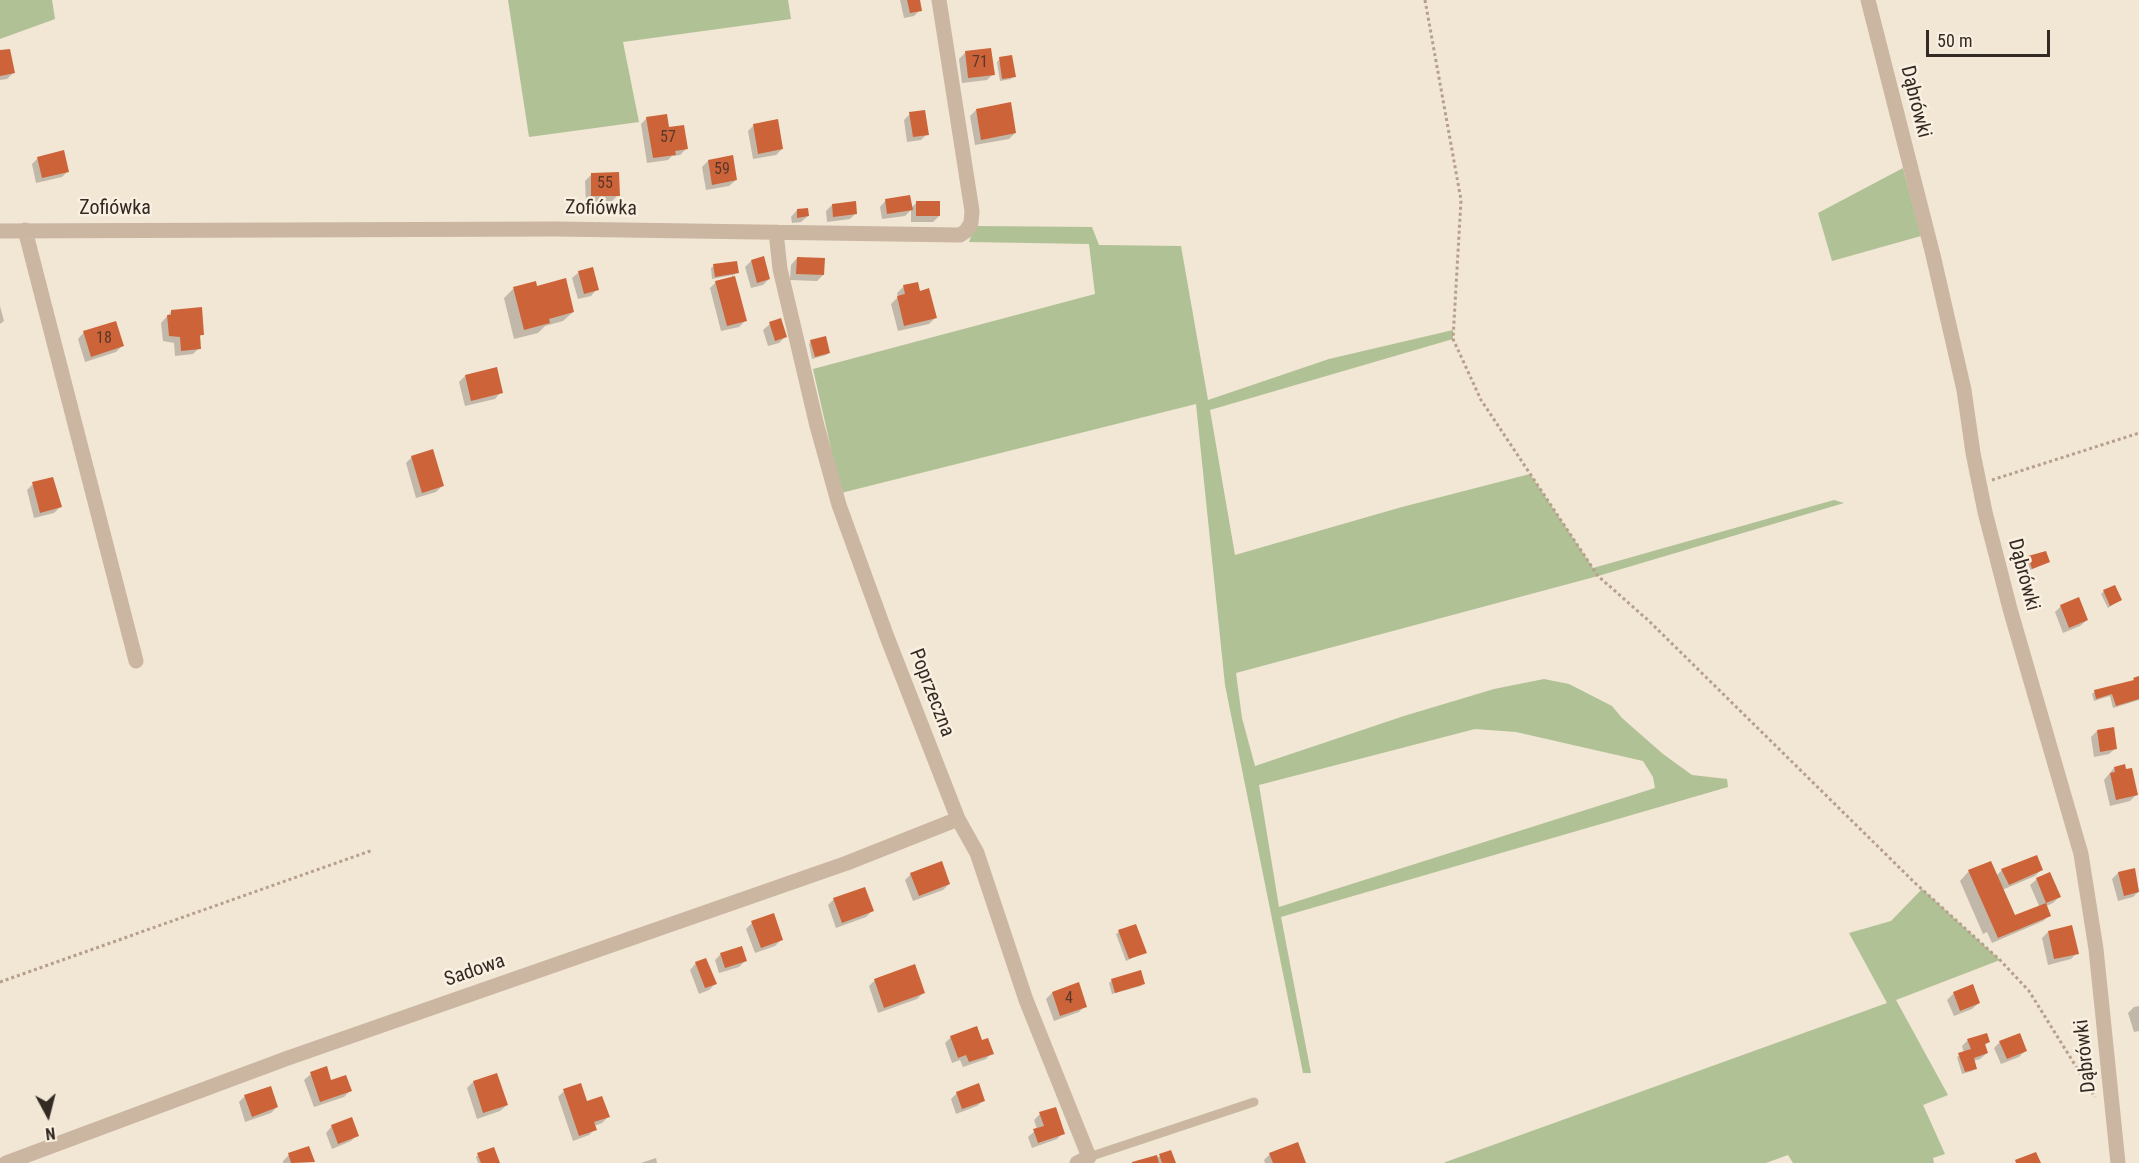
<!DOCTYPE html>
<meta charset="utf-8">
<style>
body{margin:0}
#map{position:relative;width:2139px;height:1163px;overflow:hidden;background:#f2e6d5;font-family:"Roboto Condensed",sans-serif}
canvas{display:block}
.north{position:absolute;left:18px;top:1085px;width:60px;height:60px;-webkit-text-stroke:4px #faf0e1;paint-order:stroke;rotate:173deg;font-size:16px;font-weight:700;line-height:24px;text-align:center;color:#342a24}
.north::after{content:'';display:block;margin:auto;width:21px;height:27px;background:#342a24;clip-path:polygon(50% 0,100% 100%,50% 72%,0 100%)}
.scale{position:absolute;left:1926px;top:30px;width:124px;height:27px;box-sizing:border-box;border:3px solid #342a24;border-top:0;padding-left:8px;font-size:18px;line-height:21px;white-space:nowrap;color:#342a24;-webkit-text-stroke:4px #faf0e1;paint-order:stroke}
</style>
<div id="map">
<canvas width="2139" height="1163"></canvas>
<div class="north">N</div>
<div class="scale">50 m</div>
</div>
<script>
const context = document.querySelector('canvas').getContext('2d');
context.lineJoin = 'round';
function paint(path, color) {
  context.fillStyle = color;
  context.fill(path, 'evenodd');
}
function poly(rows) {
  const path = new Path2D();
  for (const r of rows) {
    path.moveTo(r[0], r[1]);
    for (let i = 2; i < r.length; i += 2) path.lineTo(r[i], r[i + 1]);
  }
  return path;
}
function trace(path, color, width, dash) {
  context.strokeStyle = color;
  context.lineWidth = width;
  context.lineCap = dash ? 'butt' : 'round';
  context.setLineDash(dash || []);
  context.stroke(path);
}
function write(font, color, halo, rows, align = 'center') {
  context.font = font + ' "Roboto Condensed",sans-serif';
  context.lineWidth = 5;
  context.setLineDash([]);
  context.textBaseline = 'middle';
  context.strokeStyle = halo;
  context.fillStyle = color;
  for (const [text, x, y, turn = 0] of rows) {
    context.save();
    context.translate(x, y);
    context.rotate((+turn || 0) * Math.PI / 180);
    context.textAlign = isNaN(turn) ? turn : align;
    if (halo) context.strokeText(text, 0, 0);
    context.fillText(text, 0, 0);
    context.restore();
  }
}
paint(poly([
 [0,0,52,0,55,19,0,39],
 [508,0,788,0,791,19,623,42,639,122,529,137],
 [1903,168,1921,236,1832,261,1818,213],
 [975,226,1092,227,1099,245,1181,246,1208,400,1329,359,1453,330,1453,339,1210,410,1235,555,1402,507,1530,474,1593,568,1834,500,1844,503,1598,576,1236,673,1242,718,1255,766,1404,716,1494,689,1544,679,1569,684,1612,706,1622,718,1663,754,1692,775,1727,779,1728,787,1281,917,1311,1073,1303,1073,1225,685,1196,404,841,493,813,369,1095,294,1089,244,969,242],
 [1475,729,1516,732,1643,761,1653,777,1655,788,1279,907,1259,785],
 [1922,889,2000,960,1896,1000,1948,1095,1923,1105,1945,1154,1933,1158,1934,1163,1793,1163,1788,1155,1766,1163,1443,1163,1887,1003,1849,933,1891,921]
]), '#b0c195');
paint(poly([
 [900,0,918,0,920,10,914,16,904,18],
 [0,52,13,73,7,79,0,80],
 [965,53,993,74,987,80,962,83,959,59],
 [1000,59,1014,76,1011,79,1000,81,997,62],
 [976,110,1015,133,1009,139,975,145,970,116],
 [910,114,927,134,921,140,907,142,904,120],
 [647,118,668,129,686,149,680,155,672,156,668,160,647,163,641,124],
 [754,125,782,149,776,155,753,159,748,131],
 [38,158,68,171,62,177,36,183,32,164],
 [708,161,736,180,729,186,706,190,702,167],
 [591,175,618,195,612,201,586,202,585,181],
 [886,200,911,208,917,202,939,216,933,222,911,222,911,210,905,216,882,219,880,207],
 [832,205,856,213,850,219,827,222,826,211],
 [797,210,808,216,801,222,792,223,791,217],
 [797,258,823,275,817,281,790,280,791,265],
 [751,261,769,279,763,285,751,288,745,267],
 [714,266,738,272,733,275,745,321,739,327,721,331,710,288,716,282,733,278,732,275,712,279,711,268],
 [579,272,597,289,591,296,578,299,572,278],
 [916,284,919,292,935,318,929,324,898,331,891,304,898,297,897,293,903,287],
 [513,289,573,312,563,321,545,326,538,333,514,339,504,298],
 [0,306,4,321,0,324],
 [171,312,203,334,198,338,199,348,193,354,175,356,174,343,163,341,161,323],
 [780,320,785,337,779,343,768,346,763,330,770,324],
 [84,332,122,346,116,352,85,362,78,339],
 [811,341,829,353,826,355,812,359,809,344],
 [465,376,501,392,495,399,465,406,459,382],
 [412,457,442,486,436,492,416,498,406,463],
 [33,484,60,507,54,513,34,518,27,490],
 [2029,558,2049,562,2030,570,2027,560],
 [2104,591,2120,600,2108,608,2101,594],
 [2061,606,2087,620,2080,626,2063,633,2055,612],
 [2139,678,2139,700,2113,708,2110,696,2094,701,2092,694,2095,691,2131,683],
 [2097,731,2116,748,2109,754,2094,757,2091,737],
 [2114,768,2136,795,2130,801,2110,806,2104,780],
 [2134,869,2139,891,2133,897,2118,901,2112,879,2118,873],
 [2002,870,2041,870,2035,876,2002,890,2007,921,2040,908,2030,885,2037,879,2059,897,2053,903,2046,906,2050,915,2043,921,1992,943,1987,932,1983,934,1960,881,1969,871,1996,876],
 [911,874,949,884,943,890,913,901,905,880],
 [834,899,872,911,866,917,836,928,828,905],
 [752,923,781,940,775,946,755,953,746,929],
 [1119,932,1145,952,1126,961,1116,934],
 [2048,932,2077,953,2071,959,2048,965,2042,938],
 [721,954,745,961,739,967,719,973,715,960],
 [696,963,715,984,709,990,699,994,690,970],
 [875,980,923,993,917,999,878,1013,869,986],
 [1112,980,1144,983,1141,986,1112,994,1109,983],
 [1078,984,1085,1006,1079,1012,1054,1021,1046,999,1052,993],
 [1954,993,1979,1003,1972,1009,1954,1016,1947,1000],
 [2139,1006,2139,1031,2134,1032,2128,1013,2134,1007],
 [951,1037,981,1042,992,1053,986,1059,963,1067,960,1060,952,1063,945,1043],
 [1968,1040,1988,1042,1984,1046,1987,1053,1980,1059,1973,1061,1975,1068,1972,1071,1962,1074,1957,1057,1964,1053,1962,1046],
 [2000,1042,2025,1051,2019,1057,2001,1064,1994,1048],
 [326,1068,330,1082,350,1091,344,1097,314,1107,304,1080,311,1074],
 [473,1082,507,1105,500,1111,477,1119,467,1088],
 [564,1091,586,1103,608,1117,602,1123,594,1126,595,1129,589,1135,573,1141,558,1097],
 [957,1093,984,1100,977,1106,956,1114,951,1099],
 [245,1096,277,1107,271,1113,245,1122,239,1102],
 [1040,1114,1063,1133,1057,1139,1032,1148,1028,1137,1037,1129,1034,1120],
 [332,1126,357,1135,351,1141,332,1149,326,1133],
 [1170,1152,1174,1163,1136,1163,1156,1158],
 [1270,1154,1304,1163,1265,1163,1264,1160],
 [289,1155,313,1162,283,1163,283,1161],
 [478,1155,498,1163,478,1163,476,1157],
 [656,1158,657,1163,641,1163]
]), '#0003');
paint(poly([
 [907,0,920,0,922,11,910,13],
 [991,48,995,75,968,78,965,51],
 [10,49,15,73,0,76,0,50],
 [1012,55,1016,77,1002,79,999,57],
 [1011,102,1016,133,981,140,976,109],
 [925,110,929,135,913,137,909,112],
 [667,114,669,127,684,125,688,149,675,151,676,155,653,158,646,117],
 [778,119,783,149,758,154,753,124],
 [64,150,69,172,42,178,37,157],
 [733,155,737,180,712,185,708,160],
 [619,172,620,196,591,196,591,173],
 [910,195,913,210,887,214,885,199],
 [856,201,857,214,833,217,832,204],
 [916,201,940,201,940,216,916,216],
 [808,208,809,216,797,218,797,209],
 [764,256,770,279,757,283,751,260],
 [797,257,825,258,824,275,796,274],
 [737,261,739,273,715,277,713,264],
 [593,267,599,290,584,294,578,271],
 [735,276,747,321,727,326,715,281],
 [566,278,574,312,549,319,550,323,524,330,513,287,536,281,537,286],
 [918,282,920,291,929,288,937,318,904,326,897,296,905,294,903,285],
 [202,307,204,335,200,335,201,349,181,351,180,337,169,336,167,315,171,315,171,310],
 [781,318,787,337,775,341,769,322],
 [116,321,124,346,91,357,83,331],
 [826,336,830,353,815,357,810,340],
 [497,367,503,393,471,401,465,375],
 [433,449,444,486,422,493,411,456],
 [53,477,62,507,40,513,32,482],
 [2046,551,2050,562,2032,569,2028,556],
 [2115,585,2122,600,2110,606,2103,590],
 [2079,597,2088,620,2069,628,2060,605],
 [2139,676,2139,699,2116,706,2112,694,2096,699,2094,690,2134,680,2133,678],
 [2114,727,2117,749,2100,752,2097,730],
 [2125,764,2126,769,2132,768,2138,795,2116,800,2110,773,2115,772,2114,767],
 [2037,855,2043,870,2009,885,2001,869],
 [942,861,950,884,919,896,910,873],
 [1991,861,2015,915,2046,903,2051,916,1998,938,1968,870],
 [2135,868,2139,892,2124,896,2118,872],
 [2050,872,2061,897,2046,903,2036,878],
 [865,887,874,911,842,923,833,898],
 [774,913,783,940,761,948,751,921],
 [1136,924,1147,953,1129,959,1118,930],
 [2072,925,2079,954,2054,959,2048,931],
 [742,946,747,961,725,968,720,953],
 [706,958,717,984,705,988,695,962],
 [915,964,925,993,884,1008,874,979],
 [1141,970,1145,984,1115,993,1111,979],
 [1079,982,1087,1007,1060,1016,1052,992],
 [1973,984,1980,1003,1960,1011,1953,992],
 [977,1026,982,1040,988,1038,994,1054,969,1062,966,1055,958,1058,950,1036],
 [1987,1033,1990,1042,1985,1044,1988,1053,1974,1058,1977,1069,1965,1072,1958,1053,1971,1049,1967,1039],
 [2020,1033,2027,1051,2007,1059,1999,1041],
 [327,1066,331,1080,346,1075,352,1091,320,1102,310,1072],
 [497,1073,508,1105,483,1113,473,1081],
 [581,1083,587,1101,602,1096,610,1117,594,1122,597,1130,579,1136,563,1089],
 [979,1083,985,1101,962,1109,956,1092],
 [271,1086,278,1107,252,1117,244,1095],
 [1056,1107,1065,1134,1038,1143,1033,1129,1044,1126,1039,1112],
 [352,1117,359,1136,338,1144,331,1125],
 [1298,1142,1306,1163,1273,1163,1269,1153],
 [309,1146,315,1162,291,1163,288,1153],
 [494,1147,500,1163,481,1163,477,1153],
 [1171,1150,1176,1163,1162,1163,1159,1154],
 [2036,1152,2041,1163,2016,1163,2015,1160],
 [1157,1155,1159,1163,1132,1163,1132,1162]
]), '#cd6338');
trace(poly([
 [1425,0,1461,200,1453,339,1481,400,1598,576,1649,621,1915,883,2000,960,2029,991,2095,1097],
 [1992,480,2139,433],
 [0,982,373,850]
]), '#b6a08b', 3, [3, 3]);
trace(poly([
 [1089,1157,1254,1102]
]), '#cab6a1', 9);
trace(poly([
 [1868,0,1933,255,1964,390,1973,453,1985,512,2010,609,2081,854,2096,949,2118,1163],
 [25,230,136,661],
 [0,231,556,229,960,235,966,231,971,223,972,211,939,0],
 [776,232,780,269,817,426,839,505,887,637,958,819,977,853,1026,1000,1089,1157,1077,1163],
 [6,1163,288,1058,847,863,958,819]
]), '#cab6a1', 15);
write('16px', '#5a3829', null, [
 ["71",980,63],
 ["57",668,138],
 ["59",722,170],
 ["55",605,184],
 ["18",104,339],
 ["4",1069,999]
]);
write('20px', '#342a24', '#faf0e1', [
 ["Dąbrówki",1915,102,76],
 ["Zofiówka",115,209],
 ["Zofiówka",601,209,1],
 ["Dąbrówki",2023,575,75],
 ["Poprzeczna",931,693,69],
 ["Sadowa",475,971,-19],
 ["Dąbrówki",2086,1056,-96]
]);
</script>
